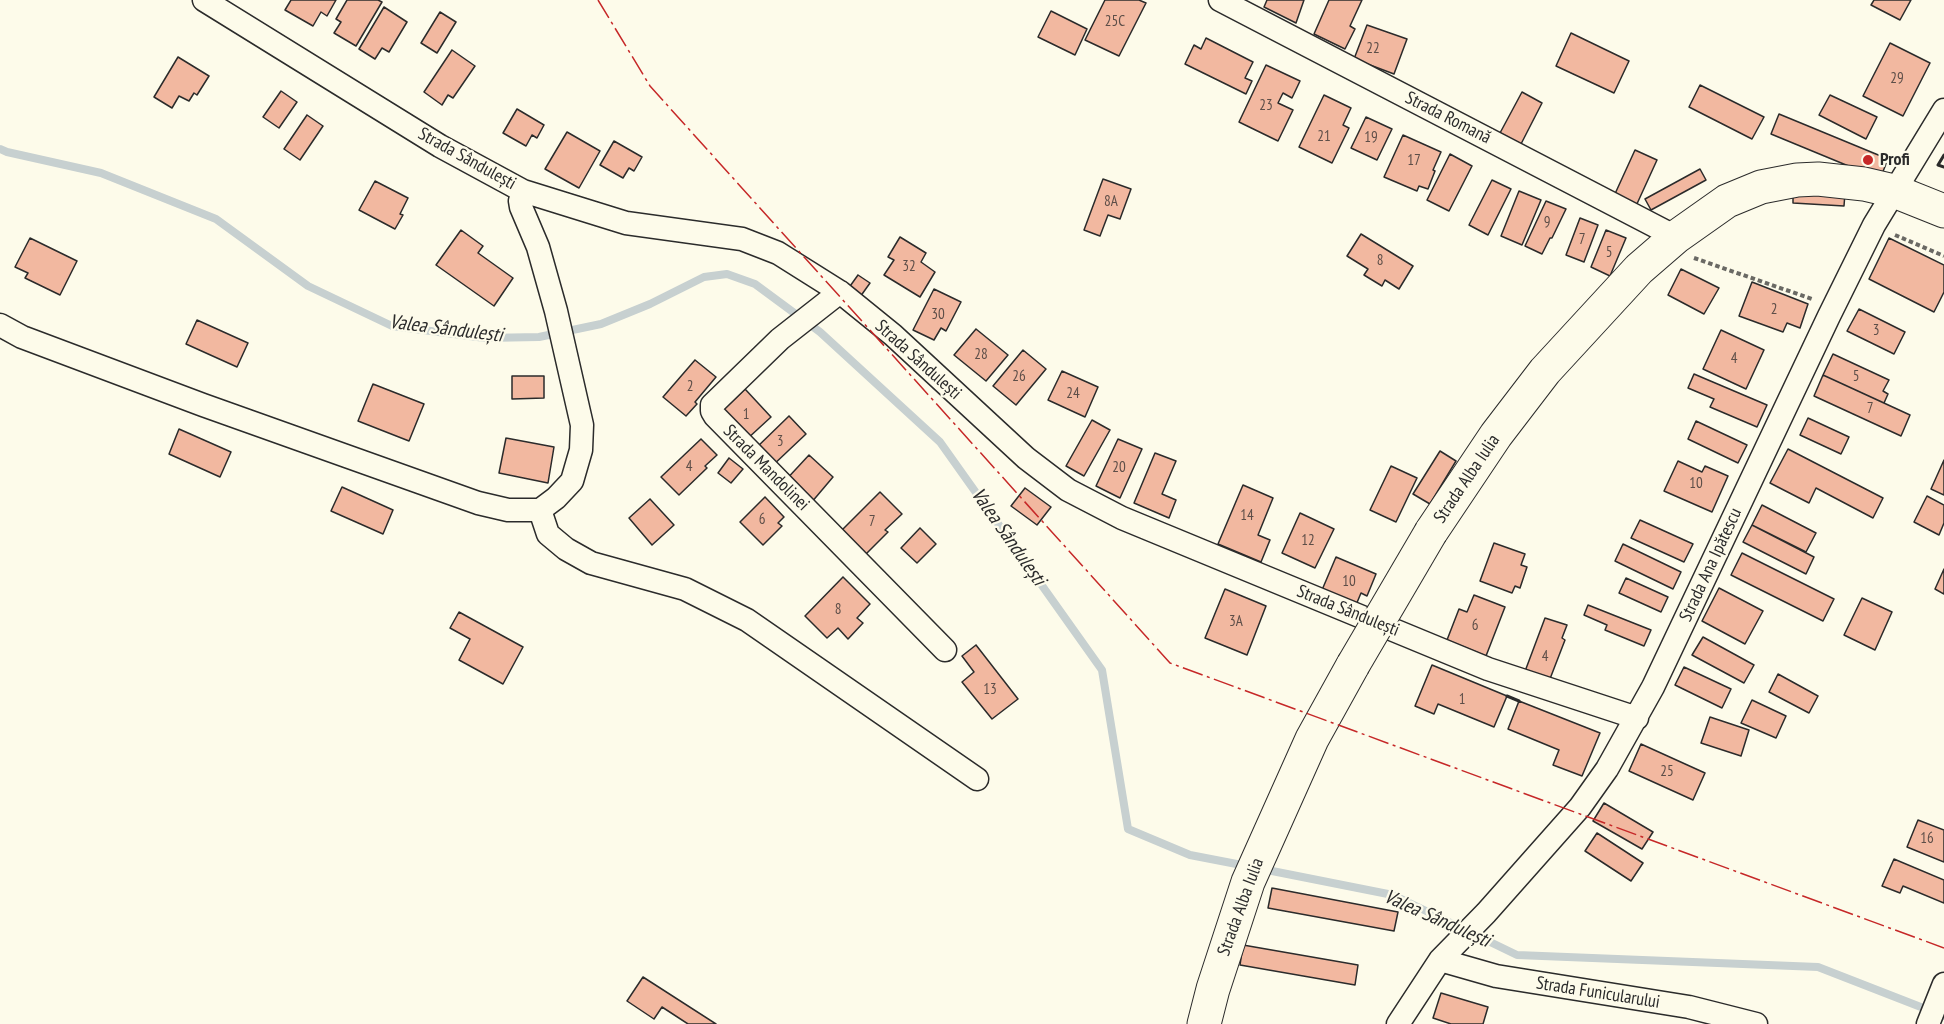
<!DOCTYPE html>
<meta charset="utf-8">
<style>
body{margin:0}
canvas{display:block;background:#fdfbea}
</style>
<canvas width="1944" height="1024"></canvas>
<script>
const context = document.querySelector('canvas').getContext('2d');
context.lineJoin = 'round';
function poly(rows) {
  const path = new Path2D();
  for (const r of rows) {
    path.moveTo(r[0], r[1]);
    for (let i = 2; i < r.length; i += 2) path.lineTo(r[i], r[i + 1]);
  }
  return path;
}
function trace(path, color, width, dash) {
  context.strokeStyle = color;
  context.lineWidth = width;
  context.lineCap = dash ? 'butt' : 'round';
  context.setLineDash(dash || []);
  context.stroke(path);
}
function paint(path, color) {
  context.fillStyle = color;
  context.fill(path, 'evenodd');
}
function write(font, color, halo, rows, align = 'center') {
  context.font = font + ' "PT Sans Narrow",sans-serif';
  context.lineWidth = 4.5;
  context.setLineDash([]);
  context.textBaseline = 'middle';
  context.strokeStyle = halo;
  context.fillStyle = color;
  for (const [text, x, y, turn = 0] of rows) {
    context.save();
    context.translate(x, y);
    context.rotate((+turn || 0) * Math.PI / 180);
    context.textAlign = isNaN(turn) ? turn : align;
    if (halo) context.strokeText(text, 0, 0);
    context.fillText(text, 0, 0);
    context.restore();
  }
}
trace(poly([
 [0,149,7,152,101,173,216,219,308,286,392,326,485,338,539,337,601,324,650,304,704,277,727,274,755,284,820,332,940,442,1102,670,1128,829,1190,855,1247,866],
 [1262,869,1393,895,1517,955,1818,967,1944,1016]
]), '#c7d0d0', 8);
const building = poly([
 [291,0,336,0,327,16,321,12,313,26,285,10,291,0],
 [347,0,378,0,382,2,356,46,334,33,341,22,336,19,347,0],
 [1105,0,1139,0,1146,3,1119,56,1085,40,1105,0],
 [1267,0,1304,0,1296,23,1264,7,1267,0],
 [1329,0,1362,0,1350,26,1355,29,1345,49,1314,34,1329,0],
 [1874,0,1911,0,1900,20,1871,5,1874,0],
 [384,7,407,22,389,52,382,48,375,59,359,49,384,7],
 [1051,11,1087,29,1075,55,1038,37,1051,11],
 [440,12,456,22,437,53,421,43,440,12],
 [1367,25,1407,39,1394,74,1354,59,1367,25],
 [1571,33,1629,61,1614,93,1556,66,1571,33],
 [1206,38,1253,62,1245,78,1252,81,1246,94,1185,64,1194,45,1201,49,1206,38],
 [1890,43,1930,63,1903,116,1863,96,1890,43],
 [452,50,475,66,453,98,448,95,442,105,424,92,452,50],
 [178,57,209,76,197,95,194,93,189,101,179,96,172,108,154,97,178,57],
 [1266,65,1300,81,1292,98,1283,93,1278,103,1293,110,1278,141,1239,122,1266,65],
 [1700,85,1764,117,1752,139,1689,107,1700,85],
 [281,91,297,102,279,128,263,117,281,91],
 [1522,92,1542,103,1521,144,1500,133,1522,92],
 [1324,95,1351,108,1343,125,1349,128,1332,163,1299,147,1324,95],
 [1830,95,1877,117,1866,139,1819,115,1830,95],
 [517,109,544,125,537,138,532,135,526,146,503,133,517,109],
 [1779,114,1888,159,1880,179,1771,134,1779,114],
 [307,115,323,126,300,160,284,149,307,115],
 [1366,117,1392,129,1377,160,1351,148,1366,117],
 [567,132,600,151,579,188,545,169,567,132],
 [1403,135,1441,152,1433,170,1435,171,1428,189,1419,186,1417,191,1384,177,1403,135],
 [614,141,642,157,634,171,629,168,623,178,600,165,614,141],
 [1635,150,1657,160,1636,206,1614,196,1635,150],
 [1450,154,1472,166,1449,211,1427,200,1450,154],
 [1700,169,1706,180,1651,210,1645,199,1700,169],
 [1103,179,1131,189,1120,219,1108,215,1100,236,1084,230,1103,179],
 [1492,180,1511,189,1488,235,1469,225,1492,180],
 [375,181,408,198,400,214,403,215,395,229,359,210,375,181],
 [1519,191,1541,200,1522,245,1501,236,1519,191],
 [1793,192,1845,193,1844,206,1793,203,1793,192],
 [1546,201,1566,209,1552,238,1550,238,1542,254,1525,246,1546,201],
 [1580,218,1598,225,1584,262,1566,255,1580,218],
 [461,230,483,246,478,253,513,278,494,306,436,265,461,230],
 [1606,230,1626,238,1610,276,1591,267,1606,230],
 [1361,234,1413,266,1399,289,1385,280,1382,286,1364,275,1368,269,1347,256,1361,234],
 [900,237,926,253,921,262,935,272,920,297,884,275,894,260,888,257,900,237],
 [30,238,77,261,60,295,25,278,28,273,15,267,30,238],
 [1889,238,1944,265,1944,292,1934,312,1869,279,1889,238],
 [1681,269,1719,288,1704,314,1668,295,1681,269],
 [858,275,870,283,860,297,848,289,858,275],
 [1752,282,1808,304,1800,328,1787,323,1783,332,1739,316,1752,282],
 [934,289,961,302,946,331,941,328,934,340,913,330,934,289],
 [1859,309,1905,332,1894,354,1847,331,1859,309],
 [197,320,248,343,237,367,186,344,197,320],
 [976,329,1008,355,986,381,954,355,976,329],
 [1721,330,1764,350,1746,389,1703,369,1721,330],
 [1023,350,1046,369,1016,405,993,386,1023,350],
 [1833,354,1889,380,1883,391,1888,394,1884,403,1823,375,1833,354],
 [695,360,716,377,695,402,697,404,686,416,663,397,695,360],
 [1062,371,1098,387,1085,417,1048,400,1062,371],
 [1694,374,1767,405,1757,427,1710,407,1714,399,1688,388,1694,374],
 [1823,375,1910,415,1901,436,1814,396,1823,375],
 [512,376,544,376,544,398,512,399,512,376],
 [373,384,424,404,409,441,358,421,373,384],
 [745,389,771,417,746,440,720,413,745,389],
 [789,416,806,434,770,468,754,450,789,416],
 [1808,418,1849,437,1841,454,1800,435,1808,418],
 [1092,420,1110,430,1084,476,1066,466,1092,420],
 [1696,421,1747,445,1738,463,1688,439,1696,421],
 [179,429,231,452,220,477,169,454,179,429],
 [506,438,554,447,548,483,499,473,506,438],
 [701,439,717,455,705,466,707,468,679,495,661,477,701,439],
 [1118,439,1142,449,1120,498,1096,486,1118,439],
 [1788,449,1883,498,1873,518,1816,488,1809,503,1770,483,1788,449],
 [1440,451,1456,461,1430,504,1413,494,1440,451],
 [1155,453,1176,461,1162,494,1176,500,1169,518,1134,503,1155,453],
 [809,455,833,477,811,503,783,483,809,455],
 [729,458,743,469,731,483,718,473,729,458],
 [1944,460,1944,495,1931,489,1944,460],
 [1678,461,1702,472,1705,466,1728,476,1712,512,1664,491,1678,461],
 [1391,466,1417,478,1396,522,1370,510,1391,466],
 [1243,485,1273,498,1258,535,1270,540,1261,562,1218,544,1243,485],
 [342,487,393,510,383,534,331,511,342,487],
 [1025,488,1051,507,1037,525,1011,506,1025,488],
 [880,492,902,514,885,530,888,532,861,559,837,535,880,492],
 [1927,496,1944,505,1944,523,1939,535,1914,522,1927,496],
 [765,497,784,517,778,523,782,526,763,545,740,522,765,497],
 [650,499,674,525,652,545,629,518,650,499],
 [1762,505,1816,533,1806,552,1752,525,1762,505],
 [1300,513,1334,529,1315,568,1282,553,1300,513],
 [1640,520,1693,544,1684,562,1631,538,1640,520],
 [1752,525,1814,557,1806,574,1743,542,1752,525],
 [920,528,936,544,917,563,901,548,920,528],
 [1494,543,1525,554,1521,565,1527,567,1520,588,1515,586,1512,593,1480,581,1494,543],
 [1623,544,1681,572,1673,589,1615,561,1623,544],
 [1742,553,1834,599,1823,621,1731,575,1742,553],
 [1336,557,1376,574,1367,596,1361,593,1356,605,1322,590,1336,557],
 [1944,569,1944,594,1935,589,1944,569],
 [843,577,870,604,857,618,863,623,848,639,838,628,827,638,805,616,843,577],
 [1626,578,1668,597,1661,612,1619,593,1626,578],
 [1719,588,1763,611,1745,644,1702,621,1719,588],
 [1225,589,1266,606,1247,655,1205,638,1225,589],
 [1474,595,1505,607,1486,656,1447,640,1459,609,1467,612,1474,595],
 [1862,598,1892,612,1875,650,1844,635,1862,598],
 [1588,605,1651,630,1644,646,1605,630,1607,625,1584,615,1588,605],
 [459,612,523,647,503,684,459,660,470,639,450,628,459,612],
 [1545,618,1567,625,1562,638,1565,640,1548,684,1524,674,1545,618],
 [1703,637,1754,665,1744,683,1692,655,1703,637],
 [976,645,1018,699,992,719,962,682,974,672,962,656,976,645],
 [1432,665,1507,696,1494,727,1438,704,1434,714,1415,706,1432,665],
 [1684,667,1731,689,1722,708,1675,685,1684,667],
 [1778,674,1818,696,1809,713,1769,692,1778,674],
 [1752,700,1786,716,1776,738,1741,723,1752,700],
 [1519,701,1600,733,1582,776,1553,765,1559,750,1508,729,1519,701],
 [1710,717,1749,730,1741,756,1701,743,1710,717],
 [1641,744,1705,773,1693,800,1629,771,1641,744],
 [1604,803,1653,832,1642,849,1593,821,1604,803],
 [1918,820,1944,830,1944,862,1907,847,1918,820],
 [1597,833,1643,863,1631,881,1585,851,1597,833],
 [1894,859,1944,880,1944,903,1903,886,1900,893,1882,886,1894,859],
 [1272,888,1398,912,1394,931,1268,908,1272,888],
 [1243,945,1358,965,1355,985,1240,965,1243,945],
 [643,977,716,1024,688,1024,662,1007,654,1019,627,1001,643,977],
 [1441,993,1488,1007,1483,1024,1451,1024,1433,1018,1441,993]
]);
paint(building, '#f2b8a0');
trace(building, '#2b2b2b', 1.5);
const street = poly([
 [204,0,440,146,523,191,626,223,742,239,778,253,840,292,893,335,1026,458,1068,490,1122,518,1488,669,1637,718],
 [1220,0,1676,237],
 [523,191,520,201,521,207,538,247,556,311,582,425,581,450,572,481,556,498,540,510,548,534,566,549,591,563,685,589,747,620,977,779],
 [840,292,780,339,712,405,712,411,715,416,945,650],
 [0,325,22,337,203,405,478,503,508,510,540,510],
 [1440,960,1496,976,1689,1007,1756,1024],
 [1398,1024,1440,960,1486,913,1580,807,1607,769,1653,687,1829,316,1874,225,1944,110],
 [1928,1024,1944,984]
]);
const primary = poly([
 [1431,532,1496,435,1545,371,1639,269,1676,237,1727,201,1761,187,1797,180,1818,179,1864,184,1894,191,1944,211],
 [1204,1024,1213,989,1248,882,1312,739,1353,665]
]);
trace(street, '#2b2b2b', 25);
trace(primary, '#2b2b2b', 35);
trace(poly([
 [1895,235,1944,256],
 [1694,258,1812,299]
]), '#6a6964', 4, [4.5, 3]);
trace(street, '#fdfbea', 22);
trace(primary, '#fdfbea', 33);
const primaryBridge = poly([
 [1353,665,1431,532]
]);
trace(primaryBridge, '#2b2b2b', 35, []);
trace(primaryBridge, '#fdfbea', 33);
trace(poly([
 [1944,155,1938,165,1944,167],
 [1507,696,1519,701]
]), '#2b2b2b', 3);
trace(poly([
 [598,0,650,86,1170,663,1944,948]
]), '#c62828', 1.5, [21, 4.5, 3, 4.5]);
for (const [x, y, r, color] of [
 [1868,160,6,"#c62828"]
]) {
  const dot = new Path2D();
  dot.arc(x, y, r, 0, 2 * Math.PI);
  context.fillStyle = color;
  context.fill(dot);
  trace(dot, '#fdfbea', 2);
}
write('15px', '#5d4e48', null, [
 ["25C",1115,22],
 ["22",1373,49],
 ["29",1897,79],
 ["23",1266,106],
 ["21",1324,137],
 ["19",1371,138],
 ["17",1414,161],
 ["8A",1111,202],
 ["9",1547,223],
 ["7",1582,240],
 ["5",1609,253],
 ["8",1380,261],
 ["32",909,267],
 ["2",1774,310],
 ["30",938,315],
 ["3",1876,331],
 ["28",981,355],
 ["4",1734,359],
 ["26",1019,377],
 ["5",1856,377],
 ["2",690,387],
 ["24",1073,394],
 ["7",1870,409],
 ["1",746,415],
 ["3",780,442],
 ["4",689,467],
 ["20",1119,468],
 ["10",1696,484],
 ["14",1247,516],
 ["6",762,520],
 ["7",872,522],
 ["12",1308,541],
 ["10",1349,582],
 ["8",838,610],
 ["3A",1236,622],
 ["6",1475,626],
 ["4",1545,657],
 ["13",990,690],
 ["1",1462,700],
 ["25",1667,772],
 ["16",1927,839]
]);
write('18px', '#2b2b2b', '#fdfbea', [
 ["Strada Romană",1448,118,27],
 ["Strada Sândulești",467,159,29],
 ["Strada Sândulești",918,360,42],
 ["Strada Mandolinei",766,468,45],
 ["Strada Alba Iulia",1467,479,-56],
 ["Strada Ana Ipătescu",1711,565,-65],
 ["Strada Sândulești",1348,611,22],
 ["Strada Alba Iulia",1241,907,-70],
 ["Strada Funicularului",1598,993,9]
]);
write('bold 18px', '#2b2b2b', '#fdfbea', [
 ["Profi",1880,160]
], 'left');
write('italic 20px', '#2b2b2b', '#fdfbea', [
 ["Valea Sândulești",446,329,7],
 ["Valea Sândulești",1008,537,55],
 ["Valea Sândulești",1437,919,24]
]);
</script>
